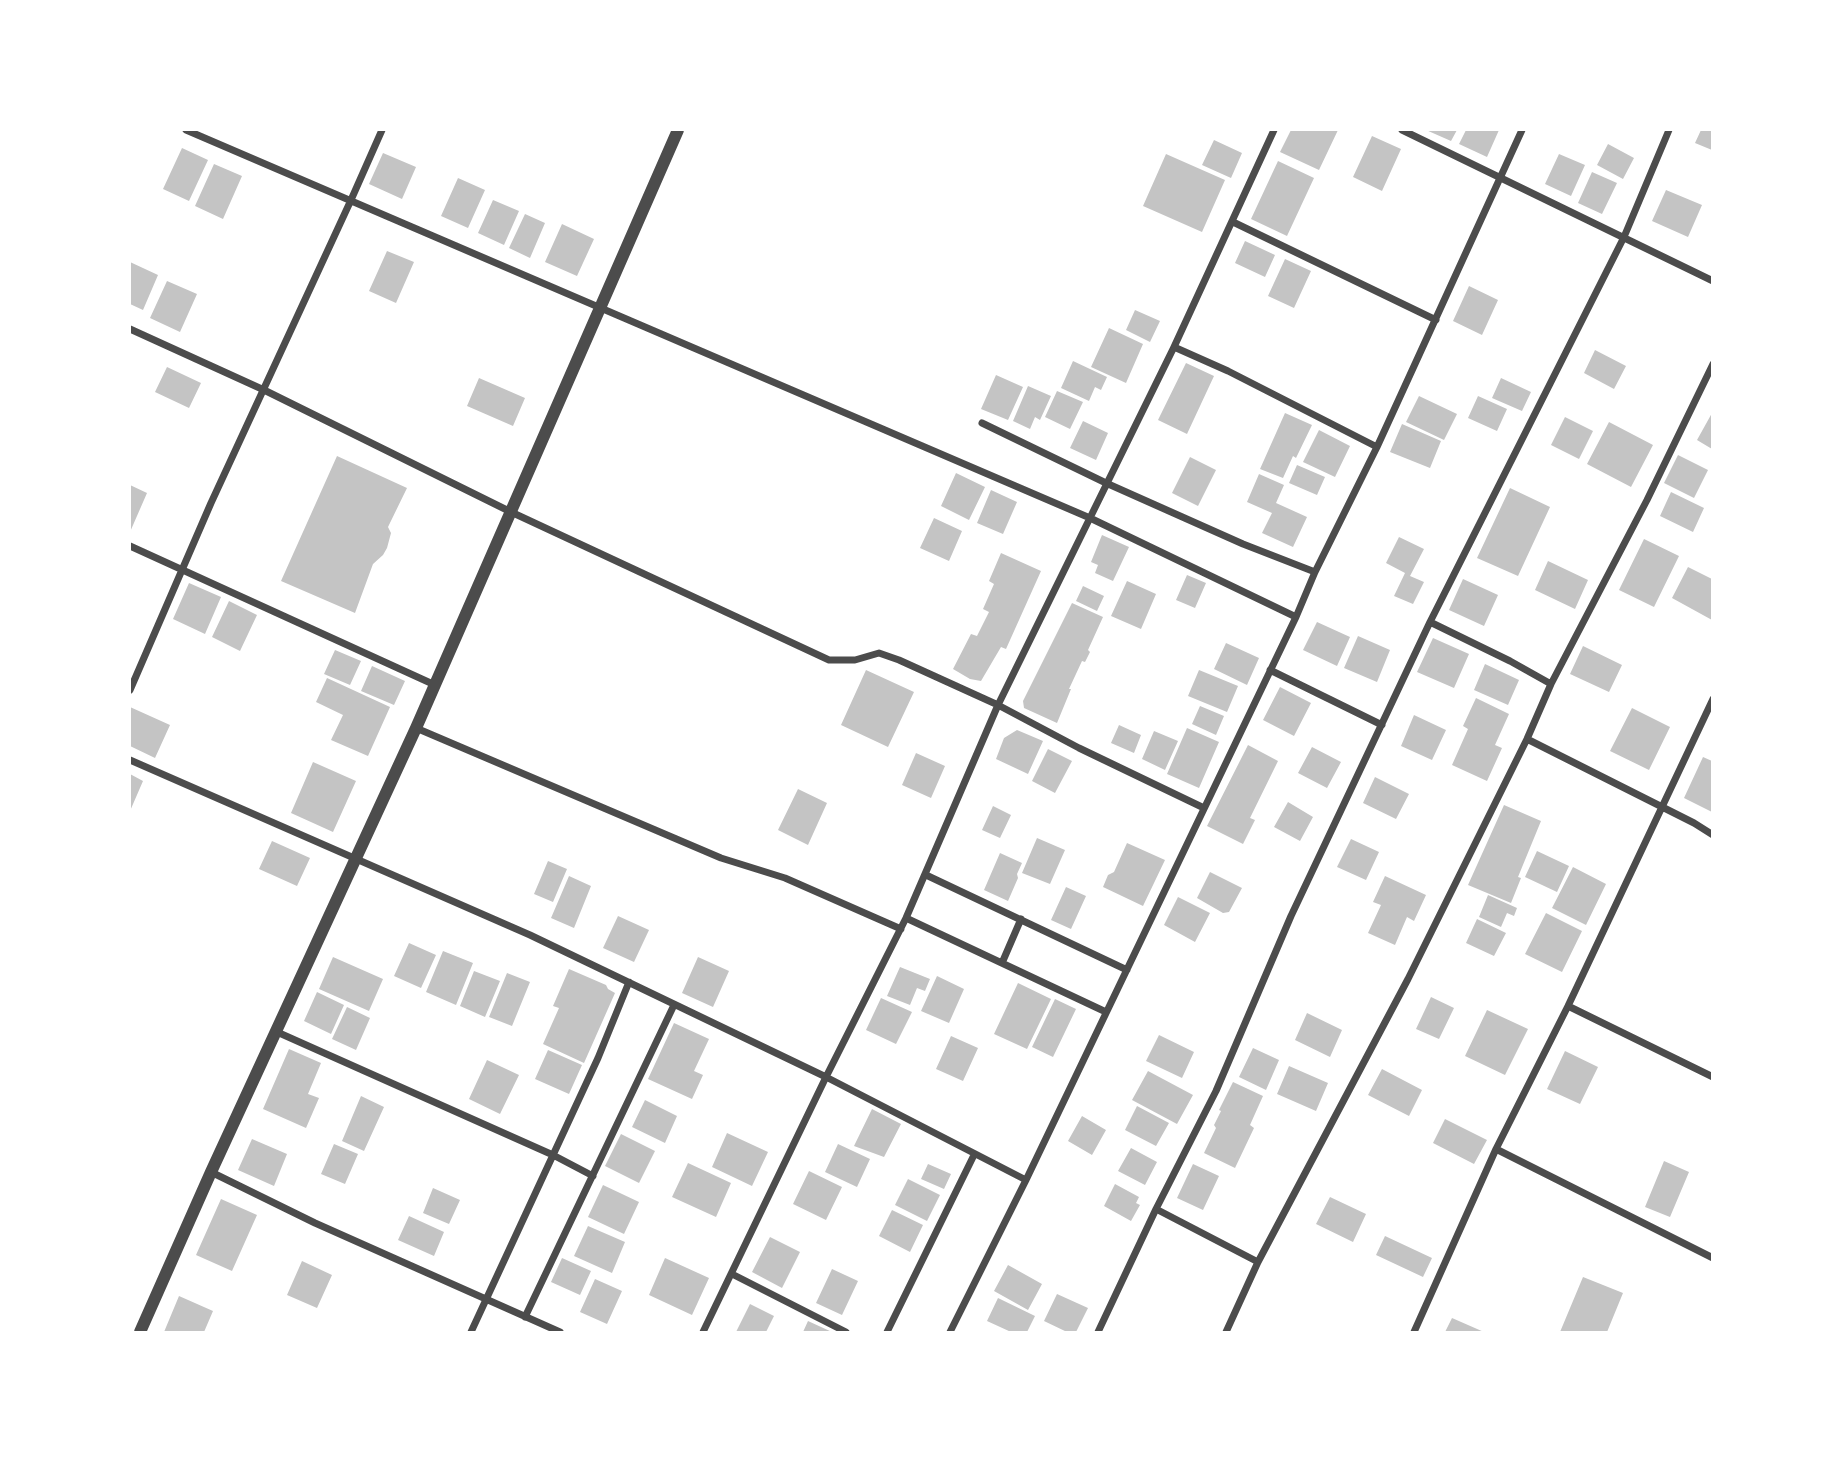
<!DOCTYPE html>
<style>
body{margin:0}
#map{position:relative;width:1842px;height:1462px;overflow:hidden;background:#fff;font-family:Figtree,sans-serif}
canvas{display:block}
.frame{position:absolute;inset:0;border:131px solid #fff;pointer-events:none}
</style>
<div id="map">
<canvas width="1842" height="1462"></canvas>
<div class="frame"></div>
</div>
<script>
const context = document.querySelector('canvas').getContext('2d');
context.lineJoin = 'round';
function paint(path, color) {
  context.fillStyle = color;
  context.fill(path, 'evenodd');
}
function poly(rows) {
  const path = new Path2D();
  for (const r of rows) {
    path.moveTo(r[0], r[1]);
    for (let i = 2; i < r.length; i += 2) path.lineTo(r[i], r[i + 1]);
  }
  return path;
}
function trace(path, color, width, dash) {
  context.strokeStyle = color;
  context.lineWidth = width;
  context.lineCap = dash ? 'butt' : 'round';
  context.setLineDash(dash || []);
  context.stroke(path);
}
paint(poly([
 [1291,130,1338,130,1319,170,1280,152],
 [1426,130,1457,130,1451,141],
 [1466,130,1499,130,1487,157,1459,144],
 [1701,130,1712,130,1712,150,1695,143],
 [1372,136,1401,149,1382,191,1353,177],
 [1214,140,1242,153,1231,178,1202,165],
 [1608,144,1634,158,1623,179,1597,165],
 [182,148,208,160,189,201,163,189],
 [383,153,416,167,402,199,369,184],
 [1166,154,1225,180,1202,232,1143,206],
 [1559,154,1585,165,1571,196,1545,184],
 [1278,161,1314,178,1287,236,1251,219],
 [214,164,242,176,223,219,195,206],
 [1592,172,1617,183,1602,214,1578,203],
 [458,178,485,190,468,228,441,216],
 [1666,190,1702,205,1688,237,1652,221],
 [493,200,519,211,504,245,478,233],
 [525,214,545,223,530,258,509,248],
 [562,224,594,239,577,276,545,262],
 [1245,241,1275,255,1265,277,1235,263],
 [387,251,414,262,396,303,369,291],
 [1285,259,1311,271,1294,308,1268,296],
 [130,262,158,275,143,310,130,304],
 [167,281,197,294,180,332,150,318],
 [1469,286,1498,300,1482,335,1453,321],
 [1135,310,1160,321,1150,342,1126,330],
 [1109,328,1143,344,1126,383,1091,367],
 [1595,350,1626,366,1614,389,1584,373],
 [1073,361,1107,377,1101,390,1095,387,1089,401,1061,388],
 [1186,363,1214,376,1187,434,1158,420],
 [167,367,201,383,189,408,155,392],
 [996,375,1023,387,1008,420,981,409],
 [479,378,525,398,513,426,467,406],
 [1501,378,1531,392,1522,411,1492,398],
 [1028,386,1051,396,1040,420,1035,417,1030,429,1013,421],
 [1057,391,1083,402,1070,429,1045,417],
 [1419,396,1457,414,1444,440,1406,422],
 [1478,396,1507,409,1497,431,1468,418],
 [1285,413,1312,425,1296,458,1293,456,1283,478,1260,469],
 [1712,413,1712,449,1697,440],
 [1565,417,1593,431,1579,459,1551,445],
 [1083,421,1108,433,1096,460,1070,448],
 [1609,422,1653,445,1631,487,1587,464],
 [1402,424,1441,441,1430,468,1390,452],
 [1319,430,1350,446,1335,477,1303,462],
 [1678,455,1708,470,1694,498,1664,483],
 [337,456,407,488,388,527,391,533,387,548,383,555,373,564,355,613,281,581],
 [1190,457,1216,470,1198,506,1172,493],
 [1297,465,1325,477,1317,495,1289,483],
 [956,473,985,487,969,520,941,506],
 [1259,474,1284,485,1276,503,1307,517,1293,547,1262,533,1272,513,1247,502],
 [130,485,147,493,130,532],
 [1510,488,1550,507,1518,576,1477,558],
 [991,490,1017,502,1003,534,977,523],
 [1671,492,1704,508,1693,532,1660,516],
 [934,518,962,531,949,561,920,548],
 [1102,535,1129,547,1113,581,1095,573,1098,565,1091,562],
 [1399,537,1424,549,1410,576,1424,582,1413,604,1394,596,1405,573,1386,563],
 [1644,539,1679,556,1654,607,1619,590],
 [1001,553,1041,571,1006,649,1001,647,981,681,970,679,953,669,971,634,977,636,989,612,983,609,994,584,989,581],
 [1548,561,1588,580,1575,609,1535,590],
 [1688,567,1712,579,1712,620,1672,598],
 [1187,575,1206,583,1195,608,1176,600],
 [1463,579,1498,595,1484,626,1449,610],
 [1127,581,1156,594,1141,629,1111,616],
 [189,583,221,597,205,634,173,619],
 [1083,586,1104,596,1097,611,1076,601],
 [229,601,257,615,240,651,212,637],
 [1072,603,1103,617,1088,650,1090,652,1085,662,1082,661,1069,689,1071,689,1057,723,1024,708,1023,701],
 [1317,622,1350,637,1337,666,1303,650],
 [1358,636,1390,650,1377,682,1344,668],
 [1433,638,1469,654,1454,688,1417,672],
 [1226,643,1259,658,1247,685,1214,669],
 [1583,646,1622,665,1609,692,1570,674],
 [335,650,361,661,350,685,324,674],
 [1485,664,1519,680,1508,705,1474,690],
 [372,666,405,681,394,705,361,691],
 [866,670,914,692,888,747,841,725],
 [1199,670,1238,686,1227,712,1188,696],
 [327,678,390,707,368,756,331,740,343,715,316,702],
 [1280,687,1311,703,1294,736,1263,720],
 [1476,698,1509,714,1495,745,1502,748,1487,781,1452,765,1468,729,1463,726],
 [1200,706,1224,716,1216,735,1192,724],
 [130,707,170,725,155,758,130,746],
 [1632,708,1670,727,1649,770,1610,751],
 [1414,715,1446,730,1432,760,1401,746],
 [1119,725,1141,735,1134,753,1111,743],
 [1187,728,1219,742,1199,788,1167,774],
 [1017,730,1043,741,1028,774,996,759,1004,738],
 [1154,731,1178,741,1165,770,1142,759],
 [1248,745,1278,761,1250,818,1255,820,1243,844,1207,826],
 [1312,747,1341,762,1327,788,1298,773],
 [1048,749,1072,761,1055,793,1032,781],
 [916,753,945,766,931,798,902,785],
 [1703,757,1712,761,1712,812,1684,798],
 [313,762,356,781,333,832,291,813],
 [130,774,143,781,130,811],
 [1375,777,1409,794,1396,819,1363,803],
 [798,789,827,803,808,845,778,830],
 [1288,802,1313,817,1300,841,1274,827],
 [1504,805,1541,821,1518,877,1521,878,1511,903,1468,885],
 [993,806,1011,815,1000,838,982,830],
 [1037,838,1065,850,1050,884,1022,873],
 [1351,839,1379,852,1366,880,1337,867],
 [272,841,310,858,297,886,259,869],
 [1127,843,1165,860,1143,906,1103,887,1108,875,1114,872],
 [1537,851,1569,866,1557,892,1525,877],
 [1000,853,1022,863,1017,874,1018,878,1008,901,984,890],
 [548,861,567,869,553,902,534,894],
 [1573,867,1606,884,1586,925,1552,908],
 [1210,872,1242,888,1229,912,1223,913,1197,898],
 [569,876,591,886,574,928,551,918],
 [1385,876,1426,895,1414,921,1407,917,1395,945,1368,933,1381,905,1373,902],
 [1066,887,1086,896,1071,929,1051,920],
 [1488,895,1517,908,1514,916,1507,913,1501,927,1479,917],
 [1178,897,1210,913,1195,942,1164,925],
 [1546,913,1582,931,1562,972,1525,954],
 [618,916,649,930,634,962,603,948],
 [1477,919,1506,933,1494,956,1466,943],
 [409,943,436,955,421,988,394,976],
 [443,951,473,963,456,1005,426,992],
 [333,957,383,979,369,1011,319,989],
 [698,957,729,971,713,1007,682,993],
 [900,967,930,979,925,991,917,988,910,1005,887,996],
 [569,969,606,985,608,989,615,993,584,1063,543,1044,559,1008,553,1006],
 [474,971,500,981,485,1017,460,1006],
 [507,973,530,982,512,1026,489,1017],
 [937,976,964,989,949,1023,921,1011],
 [1018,983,1051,999,1027,1049,994,1034],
 [317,992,344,1005,331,1034,304,1021],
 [1431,997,1454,1008,1439,1039,1416,1029],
 [881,998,912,1012,896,1044,866,1030],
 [1055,999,1076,1009,1053,1057,1032,1047],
 [347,1007,370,1018,356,1050,332,1039],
 [1487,1010,1528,1029,1505,1075,1465,1056],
 [1307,1013,1342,1030,1330,1057,1295,1040],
 [674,1023,709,1039,694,1071,703,1075,692,1099,648,1079],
 [1159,1035,1194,1052,1182,1078,1146,1061],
 [951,1036,978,1048,963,1081,936,1069],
 [1253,1048,1279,1060,1266,1090,1239,1077],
 [289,1049,321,1063,308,1094,319,1098,306,1128,263,1109],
 [548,1050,582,1065,569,1094,535,1079],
 [1565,1051,1598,1067,1580,1104,1547,1089],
 [487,1060,519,1075,500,1114,469,1099],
 [1289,1066,1328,1083,1316,1111,1277,1094],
 [1382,1069,1422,1090,1409,1116,1368,1095],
 [1148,1071,1193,1095,1177,1124,1132,1100],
 [1233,1082,1263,1096,1250,1125,1254,1128,1235,1168,1204,1153,1216,1128,1214,1125,1221,1111,1219,1110],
 [361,1096,384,1107,364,1151,342,1141],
 [645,1100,677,1116,665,1143,632,1127],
 [1137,1106,1169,1123,1156,1146,1125,1130],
 [872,1109,901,1124,884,1157,854,1146],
 [1082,1116,1106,1130,1092,1155,1068,1141],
 [1445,1119,1487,1140,1474,1164,1433,1143],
 [727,1133,768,1152,752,1186,712,1167],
 [621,1134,655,1151,639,1183,605,1166],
 [252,1139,287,1154,274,1186,238,1170],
 [334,1144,358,1154,345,1184,321,1174],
 [838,1144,870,1159,857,1187,825,1172],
 [1131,1148,1157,1162,1145,1185,1118,1171],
 [1664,1161,1689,1172,1670,1217,1645,1207],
 [688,1163,731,1183,716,1217,672,1197],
 [928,1164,951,1174,944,1189,921,1179],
 [1193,1164,1219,1176,1203,1210,1177,1198],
 [809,1171,842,1187,826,1220,793,1204],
 [908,1179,940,1195,927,1221,895,1205],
 [1115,1184,1139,1197,1136,1203,1140,1205,1131,1221,1104,1206],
 [603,1185,639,1202,624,1234,588,1217],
 [433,1188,460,1200,449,1224,423,1213],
 [1330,1197,1366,1214,1353,1242,1316,1224],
 [221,1199,257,1215,232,1271,196,1255],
 [892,1210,923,1225,910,1252,879,1236],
 [409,1216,444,1232,434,1256,398,1240],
 [588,1226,625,1242,612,1273,574,1256],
 [1385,1236,1432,1258,1423,1277,1376,1255],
 [770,1237,800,1252,782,1288,752,1272],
 [562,1258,591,1271,580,1295,551,1282],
 [665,1258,709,1278,692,1315,649,1295],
 [302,1261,332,1275,317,1308,287,1295],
 [1008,1265,1042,1284,1028,1310,994,1291],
 [832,1269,858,1281,842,1315,816,1303],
 [1583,1277,1623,1293,1607,1332,1560,1332],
 [595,1279,622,1291,607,1324,580,1312],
 [1057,1294,1088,1308,1076,1332,1067,1332,1044,1321],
 [179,1296,213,1311,204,1332,164,1332],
 [998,1298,1035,1316,1027,1332,1011,1332,987,1321],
 [750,1304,774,1316,766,1332,736,1332],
 [1452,1318,1484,1332,1445,1332],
 [808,1321,832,1332,803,1332]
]), '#c4c4c4');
trace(poly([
 [186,130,1090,518,1296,617],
 [1402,130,1713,281],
 [1233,222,1436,320],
 [130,329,264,390,511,512,829,660,855,660,879,653,899,660,998,705,1079,748,1204,808],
 [1174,347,1228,371,1377,447],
 [982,423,1106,483,1243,544,1315,572],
 [130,546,435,685],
 [1430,622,1510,661,1551,684],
 [1270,670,1382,725],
 [130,690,211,503,351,200,382,130],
 [416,728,721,858,785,878,901,929],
 [1527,739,1694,823,1713,835],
 [130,760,530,935,826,1077,1026,1180],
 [926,875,1127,970],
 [906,918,1106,1012],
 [1002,963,1021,919],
 [1568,1006,1713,1077],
 [277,1032,553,1155,593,1176],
 [1496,1149,1713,1258],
 [211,1172,315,1223,560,1332],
 [1156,1209,1258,1262],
 [732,1274,846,1332],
 [525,1317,674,1005],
 [471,1332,598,1058,629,982],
 [703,1332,826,1077,906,918,998,705,1174,347,1274,130],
 [887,1332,974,1155],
 [950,1332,1026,1180,1296,617,1315,572,1377,447,1522,130],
 [1098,1332,1156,1209,1216,1091,1291,916,1430,622,1624,237,1669,130],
 [1226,1332,1258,1262,1408,979,1527,739,1551,684,1647,500,1713,364],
 [1414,1332,1496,1149,1568,1006,1713,699]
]), '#4c4c4c', 7);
trace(poly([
 [140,1332,211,1172,416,728,678,130]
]), '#4c4c4c', 12);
</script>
